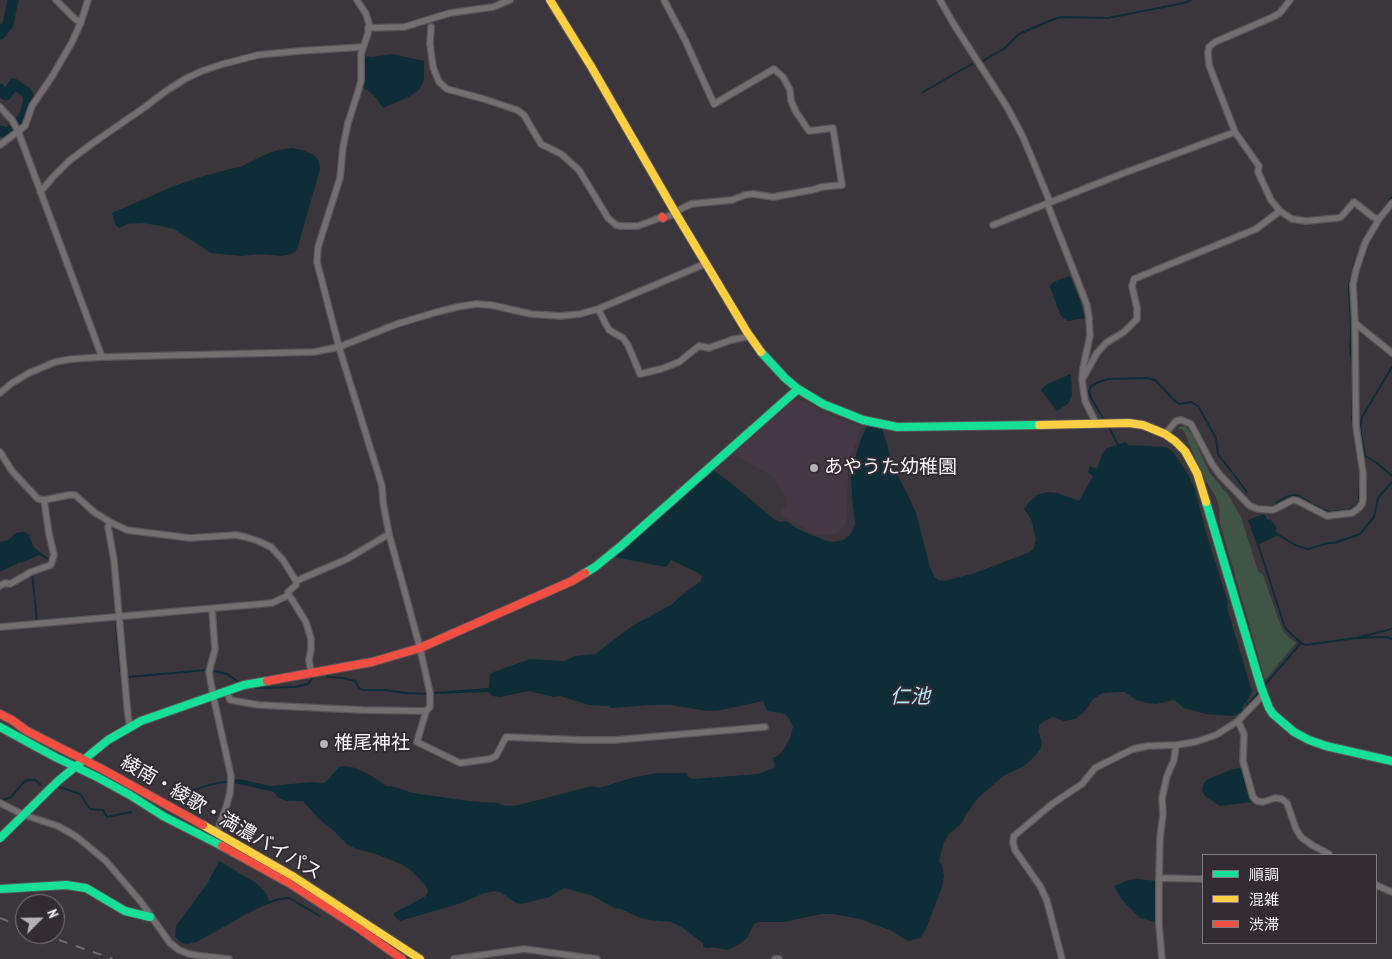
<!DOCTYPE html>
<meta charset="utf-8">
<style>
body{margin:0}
#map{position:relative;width:1392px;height:959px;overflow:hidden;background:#3b363b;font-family:"PT Sans Narrow","Noto Sans JP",sans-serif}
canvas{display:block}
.legend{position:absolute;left:1202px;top:854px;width:175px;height:90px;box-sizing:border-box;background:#322b32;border:1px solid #817b81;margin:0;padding:6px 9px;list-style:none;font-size:15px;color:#f8f3f8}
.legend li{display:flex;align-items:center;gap:10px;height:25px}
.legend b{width:25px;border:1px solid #817b81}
.north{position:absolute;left:15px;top:894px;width:50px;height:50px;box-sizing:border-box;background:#322b32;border:1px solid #817b81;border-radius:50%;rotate:67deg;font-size:14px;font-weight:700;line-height:20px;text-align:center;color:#f8f3f8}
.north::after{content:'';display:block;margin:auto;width:18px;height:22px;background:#b6b1b6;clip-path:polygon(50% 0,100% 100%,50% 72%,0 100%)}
</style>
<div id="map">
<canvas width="1392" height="959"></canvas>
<ul class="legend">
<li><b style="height:6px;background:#16e098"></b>順調</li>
<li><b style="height:6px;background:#ffcf43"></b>混雑</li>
<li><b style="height:6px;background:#f24e42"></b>渋滞</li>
</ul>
<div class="north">N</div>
</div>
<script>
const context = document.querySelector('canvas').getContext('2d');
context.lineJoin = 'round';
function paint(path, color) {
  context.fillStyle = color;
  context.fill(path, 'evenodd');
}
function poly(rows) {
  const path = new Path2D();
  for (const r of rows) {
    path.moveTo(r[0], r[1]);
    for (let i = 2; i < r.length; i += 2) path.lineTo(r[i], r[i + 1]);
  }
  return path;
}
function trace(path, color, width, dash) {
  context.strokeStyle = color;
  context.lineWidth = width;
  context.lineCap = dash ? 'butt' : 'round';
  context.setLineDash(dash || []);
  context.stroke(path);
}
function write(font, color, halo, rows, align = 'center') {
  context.font = font + ' "PT Sans Narrow","Noto Sans JP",sans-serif';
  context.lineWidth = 4;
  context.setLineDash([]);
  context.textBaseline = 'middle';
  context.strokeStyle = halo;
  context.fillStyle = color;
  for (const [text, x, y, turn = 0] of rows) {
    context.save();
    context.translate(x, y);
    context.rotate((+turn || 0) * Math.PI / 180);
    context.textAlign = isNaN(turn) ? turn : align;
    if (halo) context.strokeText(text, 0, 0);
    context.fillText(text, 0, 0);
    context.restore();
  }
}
paint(poly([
 [795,400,799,400,804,401,837,419,862,427,848,464,847,520,843,528,837,533,827,535,815,534,786,517,780,513,787,505,787,500,774,477,773,477,732,453,791,402]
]), '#433843');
paint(poly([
 [1185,426,1188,429,1193,436,1209,472,1229,496,1241,517,1258,571,1263,575,1280,624,1284,633,1296,643,1265,680,1220,523,1219,506,1216,497,1204,478,1194,456,1185,433,1182,429,1178,429,1179,427]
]), '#405545');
paint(poly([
 [392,54,424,61,424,79,420,89,409,97,383,108,377,99,369,91,361,87,362,56,372,57],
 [292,148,302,150,314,155,319,161,320,169,298,246,295,252,290,254,282,256,260,254,242,256,211,253,174,229,161,226,143,223,127,224,120,228,116,226,112,213,172,187,200,177,242,166,264,155,278,150],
 [1070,276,1080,300,1085,318,1068,321,1063,318,1060,314,1051,290,1050,286,1053,282],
 [1071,374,1072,395,1068,404,1057,411,1041,390,1047,384],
 [870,424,882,428,894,469,907,493,916,513,930,567,934,576,938,580,944,581,975,573,1030,552,1034,548,1036,539,1031,519,1024,509,1029,502,1037,495,1047,492,1057,493,1079,501,1093,476,1088,472,1090,466,1097,469,1102,454,1107,448,1126,442,1128,445,1166,447,1174,453,1188,474,1194,487,1206,532,1228,603,1227,608,1252,691,1249,698,1242,708,1245,711,1241,715,1239,713,1234,716,1205,714,1184,708,1174,700,1156,704,1147,703,1137,700,1124,692,1118,692,1103,693,1093,699,1084,712,1075,719,1064,721,1053,717,1044,721,1039,725,1038,731,1042,742,1041,748,1036,755,1024,766,1003,776,978,798,965,816,962,823,949,834,944,842,939,861,942,865,944,876,942,887,926,929,920,938,908,941,890,930,860,919,833,914,821,914,784,922,758,922,754,924,747,938,741,943,728,950,712,947,707,948,703,947,703,943,683,928,672,922,649,920,638,917,621,909,614,908,593,896,565,888,558,891,550,897,521,904,516,903,502,893,495,891,485,893,458,904,400,921,396,918,394,915,394,913,426,896,428,891,425,885,412,871,401,864,373,853,356,849,347,844,334,831,320,820,303,801,287,801,278,798,274,792,234,783,234,780,239,779,271,786,312,782,323,783,327,781,339,767,345,766,355,768,372,776,386,786,391,786,413,793,469,801,499,803,500,805,509,806,519,805,592,786,599,788,635,777,658,773,687,773,688,777,693,779,758,774,774,768,775,766,773,758,779,755,784,749,790,738,793,727,790,720,786,715,781,713,767,711,763,701,721,710,706,711,671,705,652,705,611,708,609,706,589,705,560,696,554,697,529,691,500,697,492,696,488,692,433,694,433,692,489,688,490,675,491,673,530,659,564,661,575,656,595,654,632,626,671,605,682,595,701,581,702,576,698,573,671,560,666,567,614,557,713,470,731,483,770,516,779,522,786,521,798,529,824,540,833,542,843,540,849,536,853,530,855,523,852,497,851,476,853,465,861,439,866,428],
 [1264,514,1268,520,1270,519,1277,528,1275,531,1278,534,1277,536,1257,545,1248,520],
 [21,532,25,532,29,535,33,546,42,554,21,563,20,562,0,572,0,542,8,540,16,533],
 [1241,768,1251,802,1220,806,1205,796,1202,790,1203,785,1206,780,1233,769],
 [219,861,256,883,266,893,270,903,250,912,197,942,187,944,182,943,175,937,176,926,207,884],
 [1138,879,1156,881,1155,922,1140,918,1122,900,1114,886,1129,880]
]), '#0e2d37');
trace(poly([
 [983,61,1005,48,1019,34,1054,19,1062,17,1108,18,1184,3,1191,0],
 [923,92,972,64],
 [1366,236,1375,220,1392,197],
 [1392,367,1362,417,1360,427,1365,456,1377,463,1392,476],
 [1105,421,1091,398,1089,391,1091,386,1099,382,1108,379,1147,378,1155,380,1175,401,1179,404,1191,402,1198,406,1216,438,1218,454,1247,492],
 [1108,425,1118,445],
 [1359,462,1352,418,1353,372,1350,347,1351,331,1349,286,1354,264,1362,245],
 [1276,503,1286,497,1294,495,1299,496,1313,505,1327,511,1331,512,1348,510,1358,505,1359,500,1360,484],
 [1277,534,1297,546,1308,549,1328,543,1334,543,1360,534,1374,517,1378,498,1392,482],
 [1258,544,1284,625,1287,630,1301,643],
 [40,554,50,560,49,562,44,565],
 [32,574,37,621],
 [67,618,114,614],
 [116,622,120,671],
 [1358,638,1386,637,1392,639],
 [215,671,227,674,237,681],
 [128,677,207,670],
 [1264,686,1301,643,1306,645,1356,638,1392,629],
 [256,688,295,687,308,684,313,677,325,674,329,677,342,678,355,681,359,688,363,690,385,690,405,693,429,694],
 [1245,700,1248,705,1260,691],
 [59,787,80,794,90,809,103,810,107,817,131,812],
 [178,795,209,785,223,782,236,782],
 [0,801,11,797,24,782,28,780,35,780,41,785],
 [268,903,279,899,289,898,320,916]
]), '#0e2d37', 2);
trace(poly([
 [0,34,8,24,13,0],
 [0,89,3,93,6,95,14,84,26,92,29,98,26,113,19,124],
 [0,131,7,133,12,130]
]), '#0e2d37', 11);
const street = poly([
 [56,0,74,18,81,23],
 [357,0,366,14,369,24,368,33,361,54,361,81,358,92,348,123,343,147,340,178,318,247,317,262,339,347,382,486,383,502,389,534,420,648,430,693,430,707,426,711,417,742,460,763,490,759,496,756,506,737,582,740,615,740,765,727],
 [940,0,953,23,1007,107,1023,137,1050,202],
 [1290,0,1280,13,1273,17,1215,42,1209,47,1208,52,1209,65,1235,132,1259,166,1258,172,1271,200,1280,211,1292,219,1306,221,1338,218,1341,217,1354,202,1373,217,1379,219],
 [431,27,430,44,433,67,439,82,447,89,484,99,517,110,524,115,541,144,561,154,579,170,608,218,616,225,620,226,638,226,662,217],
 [368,28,404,27,450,13,493,7,510,0],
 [0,107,12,120,18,131,102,357],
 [0,145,25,126,32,106,53,75,72,42,81,22,88,0],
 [40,192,54,176,69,161,93,143,145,107,166,91,185,79,202,71,223,64,258,55,299,51,363,47],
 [1047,203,1087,305,1089,318,1090,336,1083,368,1082,380,1085,401,1096,423],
 [663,218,672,215,675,212,691,204,732,200,745,195,753,194,773,197,812,190,822,187,842,185,833,128,809,131,796,112,791,101,790,90,783,77,774,69,714,104,685,40,664,0],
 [993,225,1124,173,1235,132],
 [598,309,609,330,623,338,628,345,640,374,661,369,679,362,699,346,709,348,731,340,750,336],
 [1355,323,1392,353],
 [1082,380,1097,353,1106,343,1124,332,1137,319,1137,308,1132,286,1134,279,1256,229,1280,211],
 [0,393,12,383,29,373,55,362,72,359,102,357,314,352,339,347,397,324,437,312,457,307,476,304,491,305,531,314,560,316,580,314,598,309,707,263],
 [1165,434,1176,421,1181,420,1191,424,1212,464,1220,475,1250,506,1258,509,1273,510,1293,500,1298,501,1327,516,1352,513,1359,508,1362,504,1363,498,1363,473,1356,426,1355,323,1353,284,1356,270,1365,243,1379,219,1392,203],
 [0,452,12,471,38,499,44,500,69,495,75,495,94,512,110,522,127,530,134,531,190,538,236,535,246,537,258,541,271,547,283,560,296,581],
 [110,522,108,527,114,560,128,716,130,726],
 [0,586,5,583,10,584,31,572,51,565,54,555,49,534,44,500],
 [289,595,306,622,311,639,311,649,309,660,311,672],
 [212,609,215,649,209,672,213,695,231,776,230,793,227,804,217,832],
 [0,627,272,603,289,595,288,592,296,585,296,581,347,559,389,534],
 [227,691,230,700,259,705,362,710,426,711],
 [1238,721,1244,734,1243,761,1253,797,1257,801,1263,802,1275,798,1282,799,1287,803,1296,829,1301,837,1312,845,1329,854],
 [0,803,24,815,58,826,77,837,106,861,141,902,170,943,179,950,189,954,202,956,229,959],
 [1159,878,1203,879],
 [1376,885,1392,892],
 [454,959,524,949,597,959],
 [775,959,779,959],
 [1062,959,1047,901,1040,886,1015,850,1013,842,1014,836,1052,804,1082,784,1095,768,1133,749,1148,746,1176,745,1195,742,1216,735,1238,721,1263,695],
 [1162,959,1159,925,1159,878,1160,838,1163,814,1162,798,1167,776,1174,760,1176,745]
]);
const fast = poly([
 [761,352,785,378,798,389,823,404,863,420,897,427,1039,425],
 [1206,502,1261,687,1269,708,1273,714,1294,732,1309,740,1326,746,1392,761],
 [585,573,595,567,621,546,798,389],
 [0,727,55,757,97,777,130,795,163,816,222,846],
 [0,838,58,781,108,740,141,721,244,685,267,681],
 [0,889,66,885,86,888,125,911,150,917]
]);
const slow = poly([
 [550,0,592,68,675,212,747,332,761,352],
 [1039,425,1129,423,1143,425,1165,434,1175,441,1185,451,1197,473,1206,502],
 [203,825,294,877,420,959]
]);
const jam = poly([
 [662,217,663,218],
 [267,681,372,662,420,648,572,581,585,573],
 [0,714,12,720,27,731,102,769,203,825],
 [222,846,289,883,357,927,402,959]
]);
trace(street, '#585558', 8);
trace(fast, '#585558', 10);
trace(slow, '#585558', 10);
trace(jam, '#585558', 10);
trace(street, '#736e70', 5.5);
trace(fast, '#16e098', 8);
trace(slow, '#ffcf43', 8);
trace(jam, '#f24e42', 8);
trace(poly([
 [0,918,25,928],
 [42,934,113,959]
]), '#706c6e', 2, [9, 9]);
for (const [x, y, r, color] of [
 [814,468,5,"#b6b1b6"],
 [324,744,5,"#b6b1b6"]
]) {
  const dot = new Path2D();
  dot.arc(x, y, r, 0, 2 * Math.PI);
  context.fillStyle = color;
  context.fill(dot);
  trace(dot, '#322b32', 2);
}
write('19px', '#f8f3f8', '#322b32', [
 ["あやうた幼稚園",824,468],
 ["椎尾神社",334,744]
], 'left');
write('19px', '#f8f3f8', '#322b32', [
 ["綾南・綾歌・満濃バイパス",221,818,30]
]);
write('italic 20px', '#b5e7fc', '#322b32', [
 ["仁池",910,697]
]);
</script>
